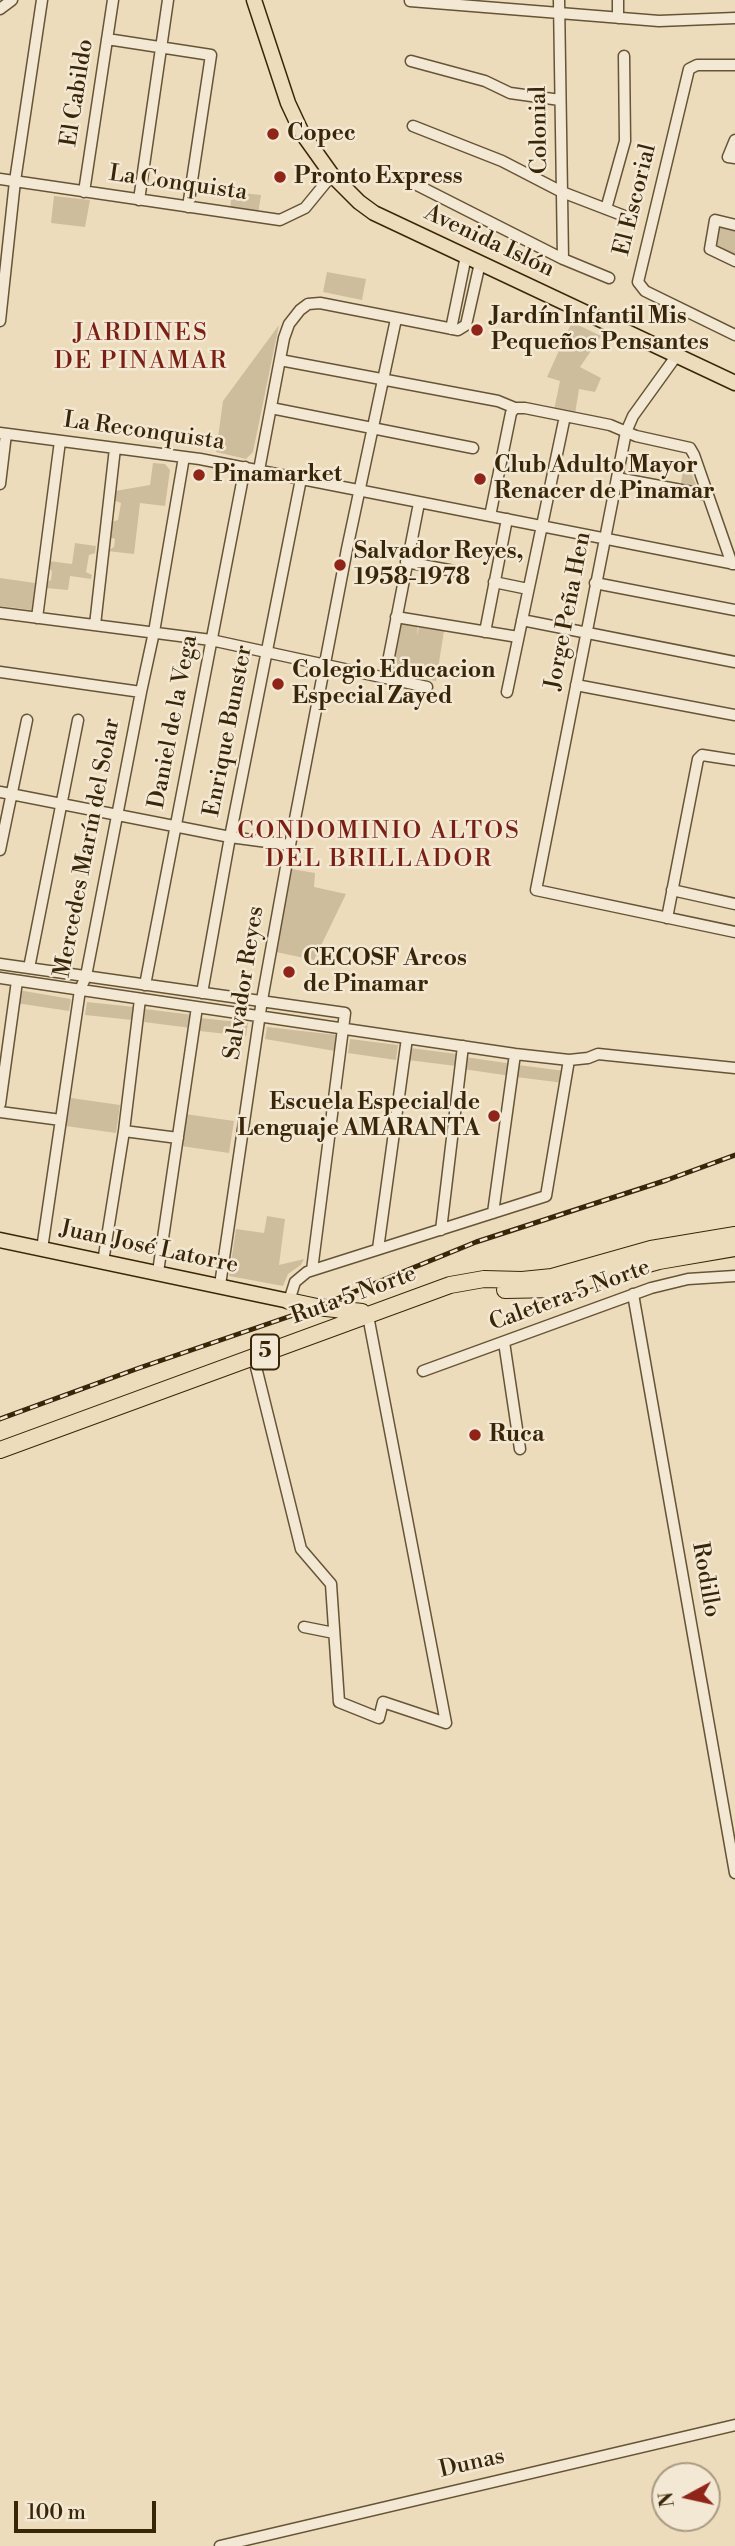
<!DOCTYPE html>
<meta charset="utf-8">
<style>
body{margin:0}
#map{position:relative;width:735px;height:2546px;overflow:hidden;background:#eddcbb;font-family:"Libre Bodoni",serif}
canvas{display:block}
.north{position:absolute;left:651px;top:2462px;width:70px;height:70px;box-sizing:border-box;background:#f3e8d3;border:2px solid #a99a82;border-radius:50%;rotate:262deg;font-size:19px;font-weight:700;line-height:28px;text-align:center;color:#392609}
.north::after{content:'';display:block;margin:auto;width:24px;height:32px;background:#8f2418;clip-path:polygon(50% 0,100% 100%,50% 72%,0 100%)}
.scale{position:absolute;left:14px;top:2501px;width:142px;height:32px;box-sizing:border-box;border:4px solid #392609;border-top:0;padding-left:9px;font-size:21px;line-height:24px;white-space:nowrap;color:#392609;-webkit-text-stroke:5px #f3e8d3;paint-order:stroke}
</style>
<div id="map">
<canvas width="735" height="2546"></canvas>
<div class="north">N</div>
<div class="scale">100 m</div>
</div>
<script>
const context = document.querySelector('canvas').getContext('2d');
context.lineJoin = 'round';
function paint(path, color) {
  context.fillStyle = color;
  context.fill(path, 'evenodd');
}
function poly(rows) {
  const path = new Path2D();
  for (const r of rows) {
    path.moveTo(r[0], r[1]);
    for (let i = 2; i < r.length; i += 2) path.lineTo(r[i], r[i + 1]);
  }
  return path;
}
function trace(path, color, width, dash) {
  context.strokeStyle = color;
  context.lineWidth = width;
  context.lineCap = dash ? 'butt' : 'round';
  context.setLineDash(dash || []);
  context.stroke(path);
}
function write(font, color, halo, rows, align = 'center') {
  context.font = font + ' "Libre Bodoni",serif';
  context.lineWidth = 5;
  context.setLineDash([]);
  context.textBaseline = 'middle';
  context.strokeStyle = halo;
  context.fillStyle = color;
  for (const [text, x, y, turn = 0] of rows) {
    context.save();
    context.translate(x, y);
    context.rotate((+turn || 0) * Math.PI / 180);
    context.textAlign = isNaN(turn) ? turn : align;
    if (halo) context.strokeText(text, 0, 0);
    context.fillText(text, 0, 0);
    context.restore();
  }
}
paint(poly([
 [232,192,261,195,258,214,230,210],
 [54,196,90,200,85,227,51,223],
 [718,225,735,230,735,256,714,246],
 [327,272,366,279,362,300,323,292],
 [572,322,601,336,580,367,601,378,595,392,579,389,575,414,554,410,560,381,547,377],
 [279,325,253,452,246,459,216,452,223,401],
 [685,458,697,487,681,483],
 [153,463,165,464,170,470,165,506,140,503,134,554,107,551,114,547,115,539,109,537,111,522,118,520,121,503,113,500,115,491,150,485],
 [75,543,96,546,95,553,89,555,86,572,92,575,91,579,70,576,68,590,46,588,46,583,51,580,52,571,48,568,49,561,72,564],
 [0,578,35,583,32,610,0,606],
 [400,621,418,624,417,636,419,627,444,631,436,681,389,672],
 [291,869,315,873,314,887,346,894,314,960,276,952],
 [18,990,71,999,69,1011,16,1003],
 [87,1002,134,1007,132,1020,85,1015],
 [145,1009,193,1015,191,1028,144,1022],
 [200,1018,248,1023,246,1036,199,1031],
 [267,1027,337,1035,335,1051,265,1039],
 [350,1039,398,1045,396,1060,348,1053],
 [410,1048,457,1054,456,1066,408,1060],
 [465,1057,513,1064,511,1076,463,1069],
 [518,1065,565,1071,564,1083,516,1077],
 [71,1098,120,1105,116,1133,66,1126],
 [185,1114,234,1121,229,1153,181,1146],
 [267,1216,285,1219,279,1265,304,1259,301,1265,288,1274,283,1286,229,1276,236,1229,264,1233]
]), '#cebd9d');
const minor = poly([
 [559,0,563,259],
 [410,1,659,21,735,18],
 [0,9,12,0],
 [618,18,618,0],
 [107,39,211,55,188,207],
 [411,61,485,81,510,93,560,100],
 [735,65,697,65,689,69,638,282,645,291,735,335],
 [413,126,502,161,562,192,627,217],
 [735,140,728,157,735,158],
 [0,179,280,220,305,208,332,175],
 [409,181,563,259,609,278],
 [84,192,113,0],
 [139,200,168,0],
 [606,209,625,141,624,56],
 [735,225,715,220,710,249,735,261],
 [0,321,15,181,42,0],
 [451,329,466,256],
 [677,355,633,416,626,432,536,890,735,932],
 [280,360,498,401,515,408],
 [271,408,473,448],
 [515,408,525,408,610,425,636,436,690,448,694,455,732,564],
 [0,433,200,459,735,564],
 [259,470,284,338,289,324,300,310,308,304,320,303,458,330,466,325,480,263],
 [617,478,708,495],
 [0,484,6,434],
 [490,516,511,413,515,408],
 [406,562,454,571],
 [494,582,528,589],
 [595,583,735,610],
 [0,613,211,640,427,687],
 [396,617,518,637],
 [37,618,60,441],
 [522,620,735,662],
 [95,625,115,448],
 [485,632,507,519],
 [0,672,141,692],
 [385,677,419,503],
 [576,685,735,715],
 [507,692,565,416],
 [0,792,230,837,290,845],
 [0,850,27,720],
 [672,890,735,904],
 [667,918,698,759,702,755,735,760],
 [0,964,345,1013,312,1270],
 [29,968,78,720],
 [0,978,515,1054,569,1060,588,1058,598,1054,735,1068],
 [145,985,245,467],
 [202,993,230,837,301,479],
 [0,1104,17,981],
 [0,1112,61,1120],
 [124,1131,178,1138],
 [493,1213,515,1054],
 [441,1230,463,1046],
 [42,1249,80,990,86,976,141,692,154,632,184,457],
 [378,1249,407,1038],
 [103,1262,124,1131,140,999],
 [158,1272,197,1007],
 [220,1285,262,1000,290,845,347,549,396,319],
 [633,1294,735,1873],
 [289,1301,295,1282,307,1272,546,1196,569,1060],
 [504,1342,520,1449],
 [255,1363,301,1549,331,1584,339,1702,379,1718,383,1702,446,1723,369,1321],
 [423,1371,651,1288,688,1279,735,1276],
 [304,1627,334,1633],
 [220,2546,735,2425]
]);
const major = poly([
 [254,0,288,103,302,133,332,175,359,202,374,213,735,383],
 [0,1240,289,1301]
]);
const highway = poly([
 [505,1290,556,1289,659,1261,735,1248],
 [289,1301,317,1307,362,1312],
 [0,1450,450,1285,484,1279,522,1280,552,1277,651,1249,735,1235]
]);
trace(minor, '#665436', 13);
trace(major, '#392609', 17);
trace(highway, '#392609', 18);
trace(minor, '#f3e8d3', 10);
trace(major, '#eddcbb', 14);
trace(highway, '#eddcbb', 16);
const rail = poly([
 [0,1419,139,1368,317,1307,476,1242,667,1180,735,1155]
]);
trace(rail, '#392609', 5);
trace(rail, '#f3e8d3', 2.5, [8]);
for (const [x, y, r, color] of [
 [273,134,7,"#8f2418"],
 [280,177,7,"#8f2418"],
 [477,330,7,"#8f2418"],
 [199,475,7,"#8f2418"],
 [480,479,7,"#8f2418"],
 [340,565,7,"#8f2418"],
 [278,684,7,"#8f2418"],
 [289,972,7,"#8f2418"],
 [494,1116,7,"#8f2418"],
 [475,1435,7,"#8f2418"]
]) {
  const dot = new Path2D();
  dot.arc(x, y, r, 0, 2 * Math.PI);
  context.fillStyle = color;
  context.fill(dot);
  trace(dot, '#f3e8d3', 2.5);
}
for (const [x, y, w] of [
 [265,1352,28]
]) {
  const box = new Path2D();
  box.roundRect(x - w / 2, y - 17.5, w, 35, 5);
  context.fillStyle = '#f3e8d3';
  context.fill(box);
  trace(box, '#392609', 2);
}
write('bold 21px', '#392609', null, [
 ["5",265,1352]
]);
write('23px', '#392609', '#f3e8d3', [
 ["El Cabildo",78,93,-81],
 ["Colonial",540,130,-91],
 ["La Conquista",178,184,8],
 ["El Escorial",636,200,-76],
 ["Avenida Islón",489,242,25],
 ["La Reconquista",144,432,8],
 ["Jorge Peña Hen",569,611,-79],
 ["Daniel de la Vega",174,722,-79],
 ["Enrique Bunster",229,731,-79],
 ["Mercedes Marín del Solar",88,848,-79],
 ["Salvador Reyes",245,983,-81],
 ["Juan José Latorre",149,1248,12],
 ["Ruta 5 Norte",354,1296,-20],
 ["Caletera 5 Norte",570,1296,-20],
 ["Rodillo",705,1580,80],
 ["Dunas",472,2464,-13]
]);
write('bold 23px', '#392609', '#f3e8d3', [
 ["Copec",287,134],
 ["Pronto Express",294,177],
 ["Jardín Infantil Mis",491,317],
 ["Pequeños Pensantes",491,343],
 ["Club Adulto Mayor",494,466],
 ["Renacer de Pinamar",494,492],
 ["Pinamarket",213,475],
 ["Salvador Reyes,",354,552],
 ["1958-1978",354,578],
 ["Colegio Educacion",292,671],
 ["Especial Zayed",292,697],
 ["CECOSF Arcos",303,959],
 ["de Pinamar",303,985],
 ["Escuela Especial de",480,1103,"right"],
 ["Lenguaje AMARANTA",480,1129,"right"],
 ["Ruca",489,1435]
], 'left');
context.letterSpacing = '2px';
write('24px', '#7a1f14', '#f3e8d3', [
 ["JARDINES",141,334],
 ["DE PINAMAR",141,362],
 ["CONDOMINIO ALTOS",379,832],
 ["DEL BRILLADOR",379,860]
]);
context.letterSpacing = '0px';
</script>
